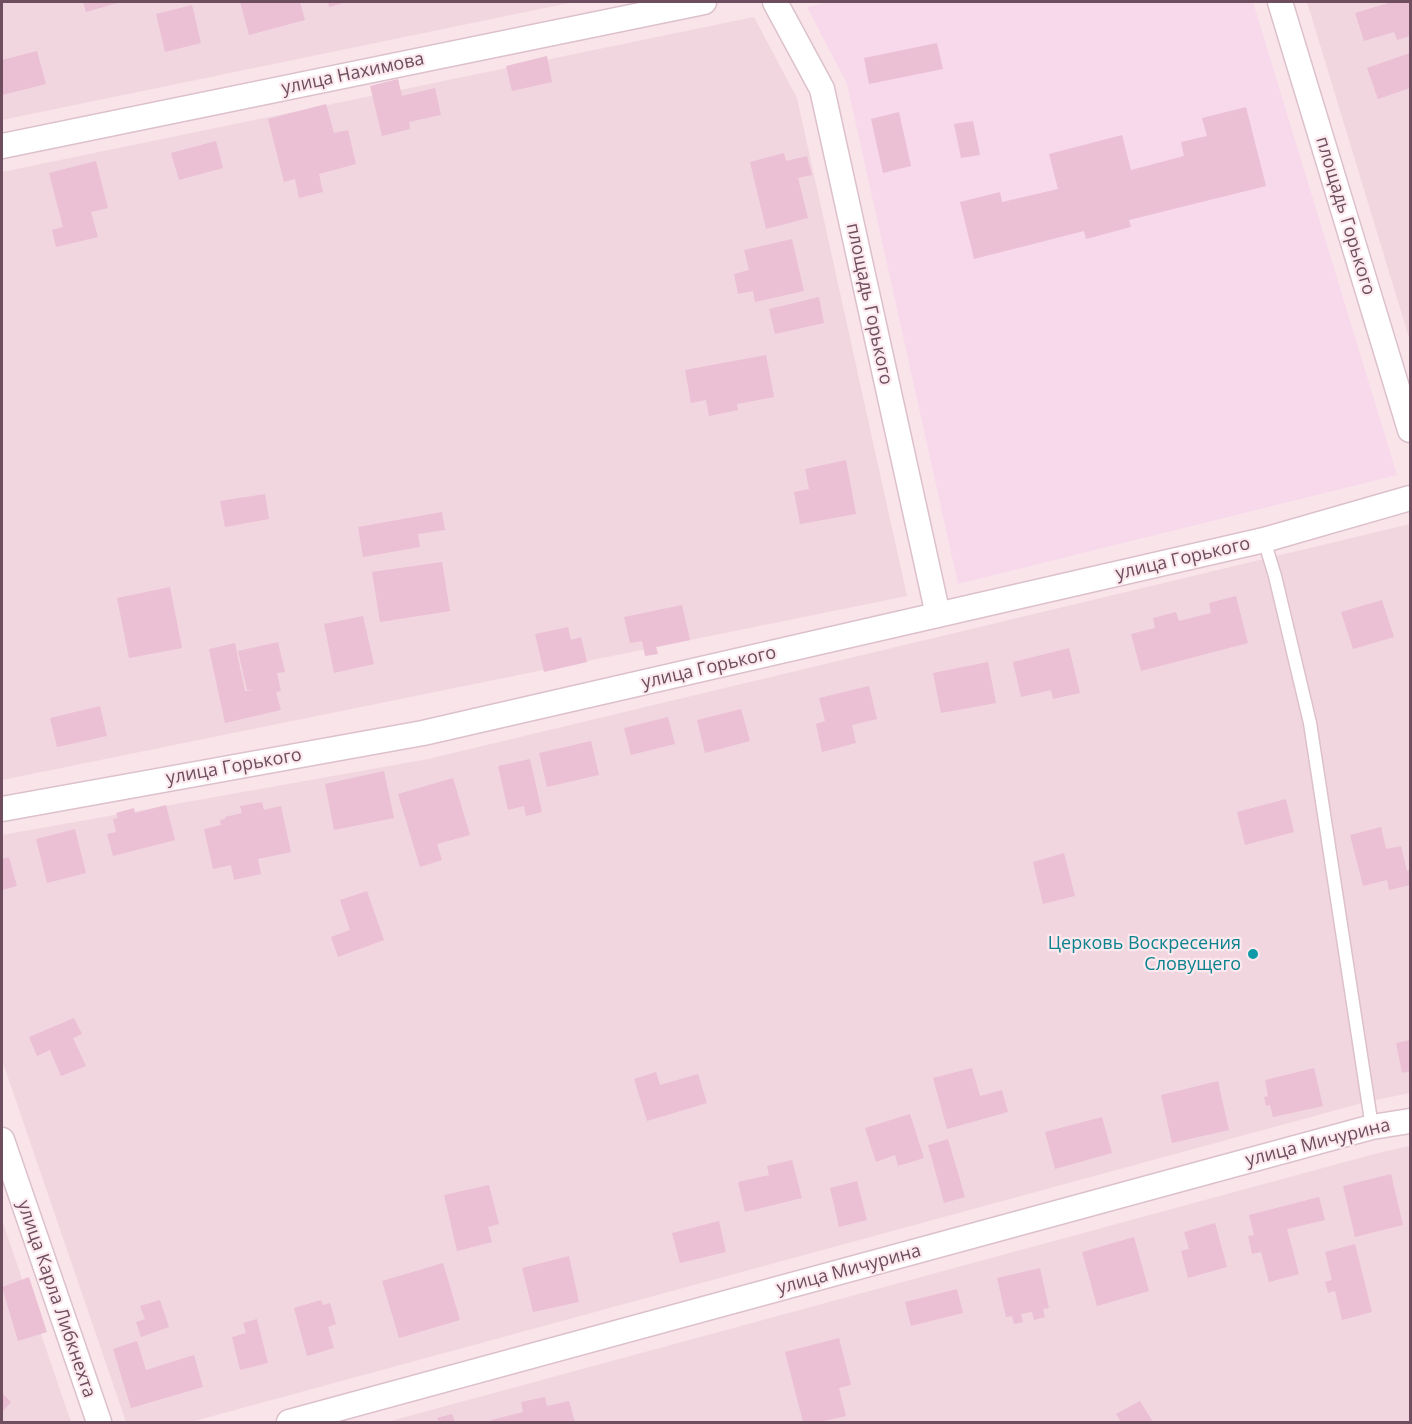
<!DOCTYPE html>
<meta charset="utf-8">
<style>
body{margin:0}
#map{position:relative;width:1412px;height:1424px;overflow:hidden;background:#f9e4e9;font-family:"Open Sans",sans-serif}
canvas{display:block}
.frame{position:absolute;inset:0;border:3px solid #6d4d5e;pointer-events:none}
</style>
<div id="map">
<canvas width="1412" height="1424"></canvas>
<div class="frame"></div>
</div>
<script>
const context = document.querySelector('canvas').getContext('2d');
context.lineJoin = 'round';
function paint(path, color) {
  context.fillStyle = color;
  context.fill(path, 'evenodd');
}
function poly(rows) {
  const path = new Path2D();
  for (const r of rows) {
    path.moveTo(r[0], r[1]);
    for (let i = 2; i < r.length; i += 2) path.lineTo(r[i], r[i + 1]);
  }
  return path;
}
function trace(path, color, width, dash) {
  context.strokeStyle = color;
  context.lineWidth = width;
  context.lineCap = dash ? 'butt' : 'round';
  context.setLineDash(dash || []);
  context.stroke(path);
}
function write(font, color, halo, rows, align = 'center') {
  context.font = font + ' "Open Sans",sans-serif';
  context.lineWidth = 4.5;
  context.setLineDash([]);
  context.textBaseline = 'middle';
  context.strokeStyle = halo;
  context.fillStyle = color;
  for (const [text, x, y, turn = 0] of rows) {
    context.save();
    context.translate(x, y);
    context.rotate((+turn || 0) * Math.PI / 180);
    context.textAlign = isNaN(turn) ? turn : align;
    if (halo) context.strokeText(text, 0, 0);
    context.fillText(text, 0, 0);
    context.restore();
  }
}
paint(poly([
 [2,2,574,2,2,120],
 [1307,2,1410,2,1410,341],
 [754,17,797,98,907,596,2,780,2,172],
 [1410,524,1410,1093,1366,1102,191,1422,126,1422,2,1060,2,835,428,759],
 [1410,1146,1410,1422,387,1422,1378,1153],
 [2,1220,71,1422,2,1422]
]), '#f1d6df');
paint(poly([
 [830,2,1253,2,1397,475,958,584,847,84,807,7]
]), '#f8d9eb');
paint(poly([
 [83,2,121,2,86,12],
 [240,2,300,2,305,20,249,35],
 [328,2,347,2,329,7],
 [1392,2,1410,2,1410,36,1397,40,1394,32,1364,41,1355,13],
 [192,5,201,43,165,52,156,14],
 [937,43,943,69,869,84,864,58],
 [37,51,46,84,2,95,2,60],
 [1410,53,1410,88,1378,99,1367,68],
 [547,56,552,82,512,91,506,66],
 [398,79,402,96,435,88,441,115,409,122,410,129,382,136,370,86],
 [326,104,334,133,348,130,356,164,319,174,323,192,299,198,295,179,284,182,268,119],
 [1246,107,1266,186,1129,220,1131,227,1086,239,1084,231,974,259,960,202,1000,192,1002,202,1058,189,1049,154,1122,135,1131,170,1184,156,1181,142,1207,136,1202,118],
 [899,112,911,166,883,173,871,119],
 [973,121,980,155,961,158,954,124],
 [216,141,223,168,179,180,171,153],
 [784,153,786,161,807,156,812,175,798,178,808,218,766,229,750,162],
 [96,161,108,208,91,212,98,237,56,247,52,230,63,227,49,173],
 [792,239,804,291,755,302,753,291,738,294,734,274,749,270,744,250],
 [819,297,824,323,775,334,769,309],
 [766,355,774,397,737,404,738,410,709,416,706,400,691,403,685,370],
 [846,460,856,514,800,524,794,492,809,489,805,469],
 [265,494,269,519,225,527,220,501],
 [442,512,445,530,418,534,420,547,363,557,358,527],
 [442,562,450,611,380,622,372,572],
 [170,587,182,648,129,658,117,598],
 [1236,596,1248,643,1141,671,1131,634,1155,628,1153,618,1176,612,1179,621,1211,613,1209,603],
 [1382,600,1394,637,1353,649,1341,612],
 [682,605,690,640,656,647,658,654,645,656,642,641,630,643,624,617],
 [363,616,374,664,334,673,324,624],
 [568,627,571,640,581,637,587,662,544,672,535,634],
 [278,642,285,672,277,673,281,691,276,692,281,710,225,723,209,649,235,643,245,691,254,690,247,690,238,651],
 [1069,648,1080,693,1053,699,1051,690,1021,697,1013,662],
 [988,662,996,703,941,713,933,673],
 [869,686,877,719,852,725,856,743,822,752,816,724,825,721,819,698],
 [100,706,107,736,57,747,50,718],
 [741,709,750,741,705,753,697,720],
 [668,717,675,744,631,755,624,728],
 [591,741,599,775,547,787,539,753],
 [530,759,542,812,526,816,524,806,508,810,498,766],
 [384,771,394,818,334,830,325,784],
 [453,778,470,835,437,844,442,860,420,867,398,794],
 [1286,799,1294,832,1245,845,1237,812],
 [262,802,264,810,281,806,291,852,258,859,261,874,234,880,231,865,213,869,204,829,221,825,220,820,225,819,225,817,242,813,240,806],
 [166,805,175,840,113,856,107,834,116,832,113,819,118,818,116,813,134,808,135,813],
 [1381,827,1386,849,1401,846,1407,871,1410,870,1410,885,1389,890,1387,880,1363,886,1350,835],
 [75,829,86,873,47,883,36,839],
 [1064,853,1075,896,1043,904,1033,862],
 [9,857,17,886,2,890,2,859],
 [367,891,384,940,338,957,331,937,350,930,340,900],
 [74,1018,82,1034,73,1038,86,1066,61,1076,50,1050,37,1056,29,1037],
 [1410,1040,1410,1071,1402,1073,1396,1043],
 [972,1068,980,1096,1002,1090,1008,1112,947,1129,933,1078],
 [1314,1068,1323,1106,1273,1117,1270,1105,1266,1106,1264,1097,1268,1096,1265,1080],
 [656,1072,660,1085,698,1074,707,1103,647,1121,634,1079],
 [1218,1081,1229,1130,1172,1143,1161,1095],
 [910,1114,924,1158,898,1166,895,1155,876,1162,865,1128],
 [1102,1117,1112,1153,1055,1169,1045,1132],
 [948,1139,965,1197,944,1203,928,1145],
 [792,1160,802,1198,745,1212,738,1182,769,1175,767,1166],
 [1391,1174,1403,1225,1355,1237,1343,1186],
 [857,1181,867,1220,839,1227,830,1188],
 [489,1185,499,1224,488,1227,492,1242,457,1251,444,1195],
 [1319,1197,1325,1220,1287,1229,1299,1274,1269,1282,1261,1252,1252,1254,1248,1236,1254,1235,1249,1215],
 [719,1221,726,1252,680,1263,672,1233],
 [1215,1223,1227,1267,1188,1278,1181,1251,1189,1249,1184,1232],
 [1134,1237,1149,1291,1097,1306,1082,1252],
 [1355,1244,1372,1312,1342,1320,1335,1291,1328,1293,1325,1282,1332,1280,1325,1252],
 [569,1256,579,1302,533,1312,522,1268],
 [443,1263,460,1320,399,1338,382,1281],
 [1040,1268,1049,1308,1043,1309,1045,1317,1034,1320,1032,1312,1021,1314,1023,1322,1014,1324,1012,1316,1006,1317,997,1278],
 [29,1277,47,1332,18,1341,2,1287],
 [957,1289,963,1313,911,1326,905,1302],
 [160,1300,169,1327,141,1337,136,1322,145,1319,140,1306],
 [321,1300,323,1305,330,1303,336,1324,328,1327,334,1348,307,1356,294,1308],
 [257,1319,268,1363,240,1370,232,1337,246,1333,243,1323],
 [839,1338,851,1385,839,1388,846,1416,820,1422,803,1422,785,1352],
 [137,1341,146,1370,194,1355,203,1387,131,1408,113,1349],
 [2,1393,11,1402,2,1412],
 [545,1397,547,1406,569,1401,575,1422,492,1422,491,1420,523,1412,521,1402],
 [1140,1401,1153,1422,1121,1422,1116,1414],
 [452,1414,455,1422,439,1422,437,1418]
]), '#ebbfd4');
const lane = poly([
 [1264,540,1275,576,1310,723,1372,1127]
]);
const street = poly([
 [775,2,822,89,938,615],
 [1280,2,1410,430],
 [2,146,704,2],
 [2,809,423,733,1264,540,1410,498],
 [2,1140,99,1422],
 [289,1422,1372,1127,1410,1121]
]);
trace(lane, '#dcc1cc', 15);
trace(street, '#dcc1cc', 27);
trace(lane, '#fff', 12);
trace(street, '#fff', 24);
for (const [x, y, r, color] of [
 [1253,954,6,"#0f9aa8"]
]) {
  const dot = new Path2D();
  dot.arc(x, y, r, 0, 2 * Math.PI);
  context.fillStyle = color;
  context.fill(dot);
  trace(dot, '#fce9ee', 2);
}
write('18px', '#6d4d5e', '#fce9ee', [
 ["улица Нахимова",353,74,-12],
 ["площадь Горького",1345,216,73],
 ["площадь Горького",869,304,78],
 ["улица Горького",1183,559,-13],
 ["улица Горького",709,668,-13],
 ["улица Горького",234,767,-10],
 ["улица Мичурина",1318,1143,-14],
 ["улица Мичурина",849,1270,-15],
 ["улица Карла Либкнехта",56,1299,71]
]);
write('18px', '#0d838f', '#fce9ee', [
 ["Церковь Воскресения",1241,944],
 ["Словущего",1241,965]
], 'right');
</script>
